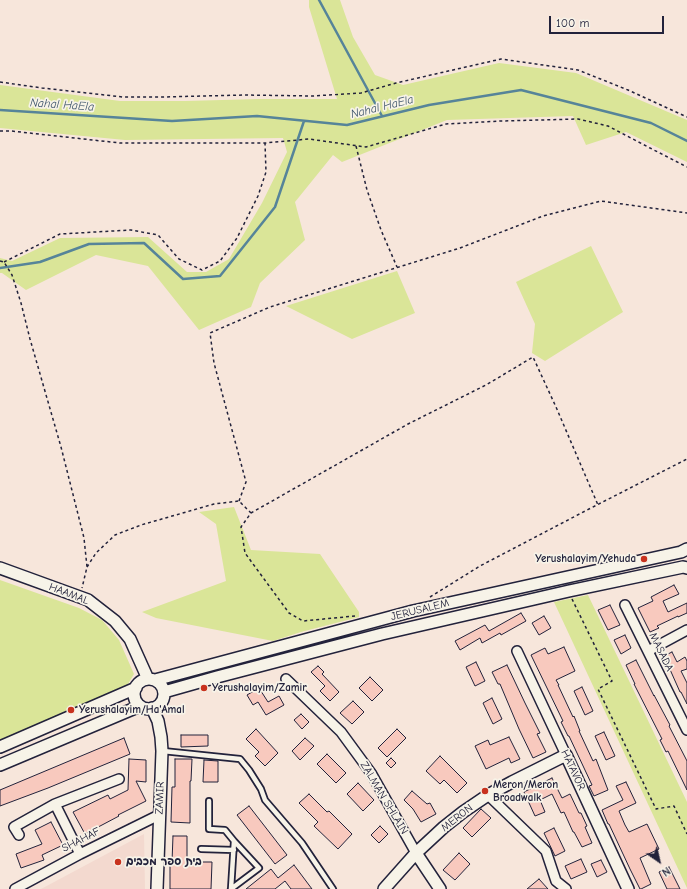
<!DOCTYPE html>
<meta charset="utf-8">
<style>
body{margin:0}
#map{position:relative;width:687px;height:889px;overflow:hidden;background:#f7e6db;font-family:"Comic Neue",sans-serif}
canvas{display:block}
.north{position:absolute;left:639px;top:841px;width:40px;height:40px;-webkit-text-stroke:3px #f7f3e8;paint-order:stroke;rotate:146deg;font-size:11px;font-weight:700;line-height:16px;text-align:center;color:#22223b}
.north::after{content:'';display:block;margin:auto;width:14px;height:18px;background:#22223b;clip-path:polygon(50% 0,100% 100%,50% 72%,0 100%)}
.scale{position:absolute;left:549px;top:16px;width:115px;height:18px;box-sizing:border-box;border:2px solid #22223b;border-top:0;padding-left:5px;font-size:12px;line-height:14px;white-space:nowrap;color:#22223b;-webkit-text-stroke:3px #f7f3e8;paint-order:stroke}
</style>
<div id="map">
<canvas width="687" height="889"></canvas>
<div class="north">N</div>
<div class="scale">100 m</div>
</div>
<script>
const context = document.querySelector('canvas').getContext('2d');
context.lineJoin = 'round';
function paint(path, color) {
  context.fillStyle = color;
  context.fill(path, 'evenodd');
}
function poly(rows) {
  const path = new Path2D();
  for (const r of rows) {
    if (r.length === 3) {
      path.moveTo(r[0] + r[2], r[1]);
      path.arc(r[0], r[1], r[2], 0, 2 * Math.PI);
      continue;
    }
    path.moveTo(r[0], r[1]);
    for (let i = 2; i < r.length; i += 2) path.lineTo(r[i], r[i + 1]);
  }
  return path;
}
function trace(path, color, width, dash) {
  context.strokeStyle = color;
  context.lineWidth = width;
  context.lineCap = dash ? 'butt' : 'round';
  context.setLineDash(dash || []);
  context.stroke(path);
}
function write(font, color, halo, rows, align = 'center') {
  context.font = font + ' "Comic Neue","Playpen Sans Hebrew",sans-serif';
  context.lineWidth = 3.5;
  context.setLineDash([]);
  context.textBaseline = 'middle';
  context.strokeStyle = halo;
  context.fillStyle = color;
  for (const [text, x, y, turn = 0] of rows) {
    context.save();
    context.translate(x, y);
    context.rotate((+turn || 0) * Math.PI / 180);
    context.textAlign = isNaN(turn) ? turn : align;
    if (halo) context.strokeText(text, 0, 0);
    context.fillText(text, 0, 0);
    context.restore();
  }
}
paint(poly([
 [144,834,145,889,41,889]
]), '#f3d9cf');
paint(poly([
 [309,0,340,0,353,37,375,75,403,85,499,63,576,73,687,120,687,162,626,132,586,145,573,116,447,120,342,162,333,155,295,202,305,240,260,283,251,307,199,330,148,266,96,255,26,290,2,273,0,273,0,258,12,261,60,238,148,237,187,272,206,272,229,259,262,203,287,152,283,138,125,140,0,128,0,85,120,101,185,101,259,99,337,99,309,7],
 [591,246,623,312,545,361,532,353,535,324,516,282],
 [397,271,415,313,352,339,286,306],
 [234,507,251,550,320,554,359,612,359,617,301,632,273,641,156,618,142,612,226,581,216,524,199,512],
 [0,580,79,608,102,620,119,640,134,674,125,689,0,740],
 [588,595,687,802,687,888,554,602]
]), '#dae598');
trace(poly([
 [319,0,382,116],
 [0,110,172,121,257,116,347,125,429,105,521,90,651,123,687,141],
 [0,268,40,262,89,244,144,243,183,279,220,276,275,207,304,121]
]), '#568499', 2.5);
const building = poly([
 [674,585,679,594,663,601,668,612,687,603,687,613,678,617,678,616,657,626,659,628,650,632,638,608,653,601,651,597,674,585],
 [610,605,620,625,608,630,598,610,610,605],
 [521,613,526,621,501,635,500,633,482,643,480,638,460,650,455,641,485,625,489,631,521,613],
 [544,616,551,628,539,635,532,623,544,616],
 [625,635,631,648,621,654,614,640,625,635],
 [564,647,575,671,556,680,559,685,558,685,573,717,574,716,580,731,579,731,593,761,596,759,608,790,594,796,589,786,592,785,569,736,568,736,561,722,563,721,531,655,545,648,548,654,564,647],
 [672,652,677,662,685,657,687,661,687,669,681,671,687,683,687,704,681,692,680,692,664,656,672,652],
 [636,660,654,696,654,695,670,725,669,726,687,761,687,790,668,751,666,752,660,740,662,739,634,684,635,684,626,665,636,660],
 [476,662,485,681,475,686,466,667,476,662],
 [507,665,525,703,540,733,537,734,546,752,533,758,519,729,500,684,498,684,492,672,507,665],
 [318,666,324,672,322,674,339,692,330,701,320,691,325,686,311,672,318,666],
 [370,677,383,690,372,701,359,688,370,677],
 [582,687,593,711,585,715,574,691,582,687],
 [259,688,268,702,279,696,284,705,266,715,258,702,253,705,247,695,259,688],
 [492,698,502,719,493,724,483,703,492,698],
 [353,701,364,712,352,724,340,713,353,701],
 [301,714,309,722,302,729,294,720,301,714],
 [256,729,278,753,265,766,255,756,259,752,246,739,256,729],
 [397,729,406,738,387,757,378,748,397,729],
 [604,732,615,756,606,760,595,736,604,732],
 [181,735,208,735,208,746,181,747,181,735],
 [509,737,520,759,511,763,509,758,486,769,475,746,488,740,490,745,509,737],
 [124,738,130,754,48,788,0,806,0,790,124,738],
 [305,738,314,746,300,760,292,751,305,738],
 [327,754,346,773,336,783,317,764,327,754],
 [440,756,467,783,457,793,444,780,440,784,426,771,440,756],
 [391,758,396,763,391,768,386,763,391,758],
 [129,759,146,760,146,782,136,781,146,801,118,815,119,816,85,834,73,812,108,795,110,799,128,790,129,759],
 [175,759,192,759,191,781,190,781,190,823,171,822,172,787,175,787,175,759],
 [204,760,218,761,218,782,203,782,204,760],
 [552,778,562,798,570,794,579,813,581,813,587,826,585,827,592,843,582,847,574,832,573,832,564,812,561,813,552,794,540,800,545,812,535,816,524,792,552,778],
 [626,782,636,803,619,811,625,825,629,832,647,824,659,849,640,858,651,884,641,889,640,889,630,869,609,824,608,824,602,810,623,800,616,786,626,782],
 [358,783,374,800,363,811,347,794,358,783],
 [412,791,427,804,430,803,436,814,421,822,413,809,404,800,412,791],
 [309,794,327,812,329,811,352,834,338,849,314,826,318,822,299,803,309,794],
 [249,806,287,855,275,864,237,815,249,806],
 [481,809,491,818,472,837,463,828,481,809],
 [51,822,63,845,42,855,44,860,21,868,16,854,42,844,35,830,51,822],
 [380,826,388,834,379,843,371,835,380,826],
 [554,828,565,851,555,856,544,833,554,828],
 [173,836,187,836,187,862,212,862,211,889,170,889,170,862,172,862,173,836],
 [459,853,470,864,455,880,443,870,459,853],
 [581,859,587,872,571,879,565,866,581,859],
 [601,860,607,872,597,877,591,864,601,860],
 [294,865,312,889,291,889,285,881,275,889,246,889,271,869,278,878,294,865],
 [669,867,680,889,667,889,659,872,669,867],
 [539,879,548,889,527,889,539,879]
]);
paint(building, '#f8c9be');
trace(building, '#22223b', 1);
const service = poly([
 [163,751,240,759,249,770,261,789,265,800,302,843,333,889],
 [209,801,209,829,225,830,234,841,231,889],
 [201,849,234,850],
 [231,889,259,868,234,841]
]);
const minor = poly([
 [625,605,687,730],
 [517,651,566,755],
 [648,651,687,630],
 [286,679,341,732,371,773,416,853],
 [488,795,546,851,556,881,566,889],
 [55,804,80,854],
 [19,835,14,827,55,804,119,779],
 [15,889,80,854,159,815]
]);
const tertiary = poly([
 [0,568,88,600,115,621,130,639,148,679],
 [149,694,15],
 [155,680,413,611,681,552,687,549],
 [164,692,217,677,382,634,569,591,683,567,687,568],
 [152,708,158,721,161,737,162,751,157,889],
 [0,747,136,688],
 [0,765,140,706],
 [416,853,440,889],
 [384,889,416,853,444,827,463,812,488,795,512,782,566,755,628,889]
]);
trace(service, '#22223b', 8);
trace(minor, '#22223b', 12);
trace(tertiary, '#22223b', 14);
trace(poly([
 [0,82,42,88,123,97,162,97,245,95,313,96,361,93,396,83,501,59,578,70,628,90,687,117],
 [0,131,11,131,120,143,265,143,309,139,366,147,446,124,501,121,578,119,608,126,650,148,687,167],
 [356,146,367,190,381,230,397,267],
 [0,261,4,262,12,275,21,303,30,339,61,447,84,538,87,567,82,588],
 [4,262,60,234,131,230,158,235,179,259,202,270,220,261,237,238,258,196,266,172,265,143],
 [239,501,246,482,214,363,210,333,270,307,460,248,543,216,601,201,687,213],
 [87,567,96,553,115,535,141,525,214,504,239,501,251,513],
 [430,597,480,566,589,509,687,459],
 [572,599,612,681,598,689,656,809,674,806,687,834],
 [355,616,303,621,289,613,245,553,241,527,251,513,408,424,486,385,533,357,556,407,598,505]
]), '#22223b', 1.5, [3, 3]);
trace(service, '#f7f3e8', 4.5);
trace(minor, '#f7f3e8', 9);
trace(tertiary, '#f7f3e8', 11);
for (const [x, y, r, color] of [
 [644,559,4,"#c8321e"],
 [204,688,4,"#c8321e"],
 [71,710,4,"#c8321e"],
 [485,791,4,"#c8321e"],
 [118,862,4,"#c8321e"]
]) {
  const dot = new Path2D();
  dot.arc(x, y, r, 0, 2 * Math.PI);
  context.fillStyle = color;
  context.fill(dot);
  trace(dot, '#f7f3e8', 1.5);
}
write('bold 11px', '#22223b', '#f7f3e8', [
 ["Yerushalayim/Yehuda",636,559,"right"],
 ["Yerushalayim/Zamir",212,688],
 ["Yerushalayim/Ha'Amal",79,710],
 ["Meron/Meron",493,785],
 ["Broadwalk",493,798],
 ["בית ספר מכבים",126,862]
], 'left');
write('11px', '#22223b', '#f7f3e8', [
 ["HAAMAL",69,594,21],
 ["JERUSALEM",420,610,-14],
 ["MASADA",661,652,64],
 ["HATAVOR",573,770,65],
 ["ZAMIR",160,798,-88],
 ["ZALMAN SHLAIN",384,798,59],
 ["MERON",457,818,-38],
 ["SHAHAF",81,840,-27]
]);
write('italic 12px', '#3c536a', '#f7f3e8', [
 ["Nahal HaEla",62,105,4],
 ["Nahal HaEla",382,107,-14]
]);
</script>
